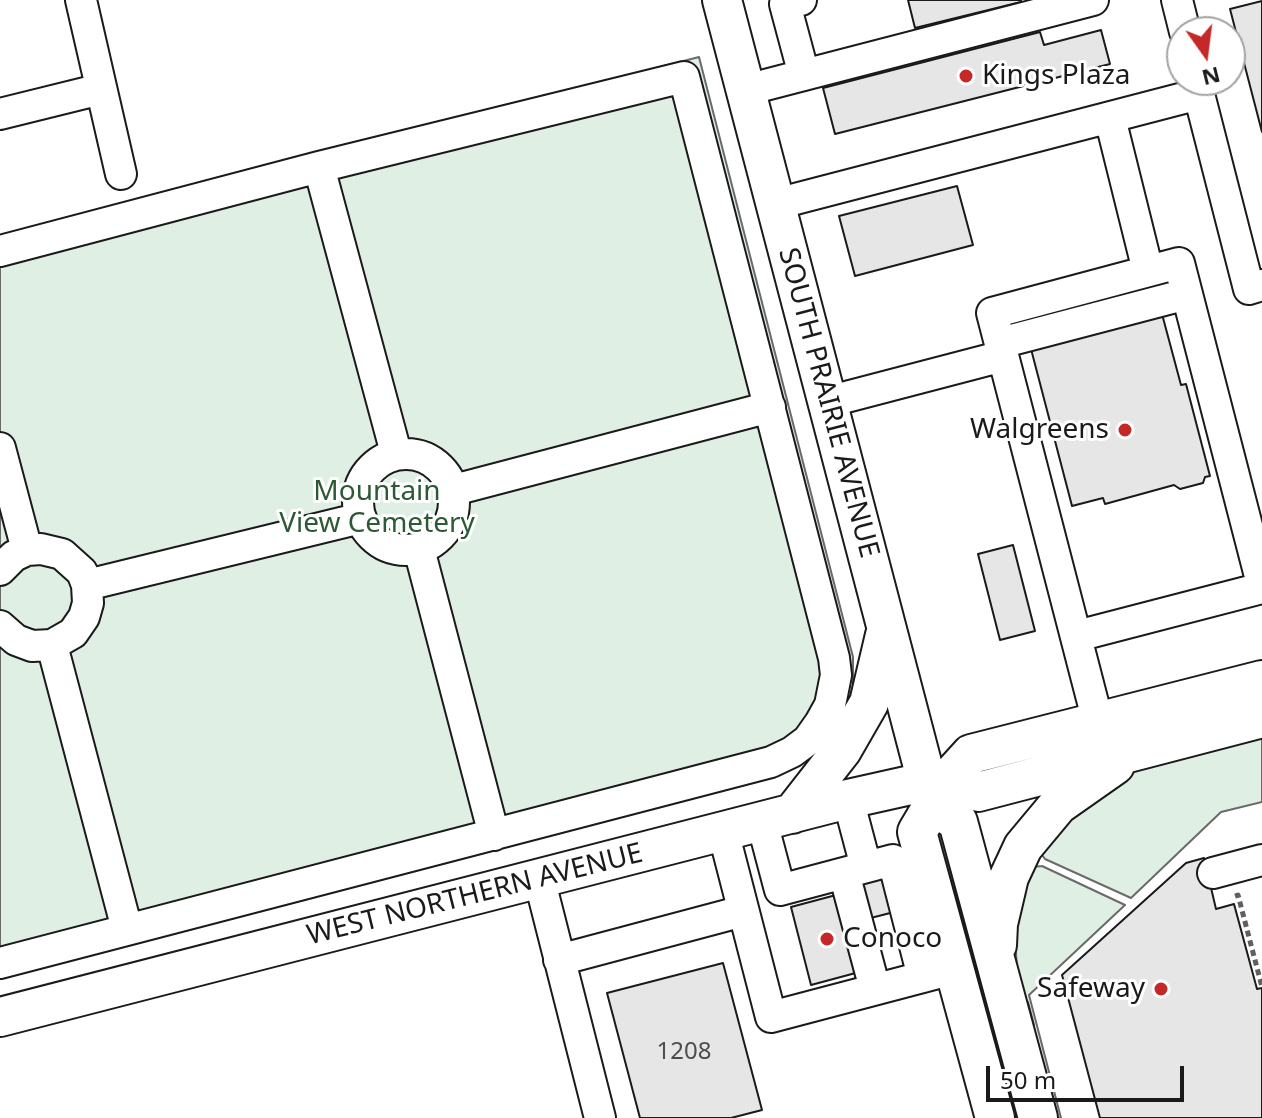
<!DOCTYPE html>
<style>
body{margin:0}
#map{position:relative;width:1262px;height:1118px;overflow:hidden;background:#fff;font-family:"Noto Sans",sans-serif}
canvas{display:block}
.north{position:absolute;left:1166px;top:16px;width:80px;height:80px;box-sizing:border-box;background:#fff;border:2px solid #a3a3a3;border-radius:50%;rotate:166deg;font-size:22px;font-weight:700;line-height:32px;text-align:center;color:#1a1a1a}
.north::after{content:'';display:block;margin:auto;width:28px;height:36px;background:#c62828;clip-path:polygon(50% 0,100% 100%,50% 72%,0 100%)}
.scale{position:absolute;left:986px;top:1066px;width:198px;height:36px;box-sizing:border-box;border:4px solid #1a1a1a;border-top:0;padding-left:10px;font-size:24px;line-height:28px;white-space:nowrap;color:#1a1a1a;-webkit-text-stroke:6px #fff;paint-order:stroke}
</style>
<div id="map">
<canvas width="1262" height="1118"></canvas>
<div class="north">N</div>
<div class="scale">50 m</div>
</div>
<script>
const context = document.querySelector('canvas').getContext('2d');
context.lineJoin = 'round';
function paint(path, color) {
  context.fillStyle = color;
  context.fill(path, 'evenodd');
}
function poly(rows) {
  const path = new Path2D();
  for (const r of rows) {
    if (r.length === 3) {
      path.moveTo(r[0] + r[2], r[1]);
      path.arc(r[0], r[1], r[2], 0, 2 * Math.PI);
      continue;
    }
    path.moveTo(r[0], r[1]);
    for (let i = 2; i < r.length; i += 2) path.lineTo(r[i], r[i + 1]);
  }
  return path;
}
function trace(path, color, width, dash) {
  context.strokeStyle = color;
  context.lineWidth = width;
  context.lineCap = dash ? 'butt' : 'round';
  context.setLineDash(dash || []);
  context.stroke(path);
}
function write(font, color, halo, rows, align = 'center') {
  context.font = font + ' "Noto Sans",sans-serif';
  context.lineWidth = 6;
  context.setLineDash([]);
  context.textBaseline = 'middle';
  context.strokeStyle = halo;
  context.fillStyle = color;
  for (const [text, x, y, turn = 0] of rows) {
    context.save();
    context.translate(x, y);
    context.rotate((+turn || 0) * Math.PI / 180);
    context.textAlign = isNaN(turn) ? turn : align;
    if (halo) context.strokeText(text, 0, 0);
    context.fillText(text, 0, 0);
    context.restore();
  }
}
const green = poly([
 [699,57,853,657,853,701,830,735,0,973,0,237,699,57],
 [1262,733,1262,802,1221,812,1131,898,1045,859,1040,852,1054,831,1108,783,1138,769,1262,733],
 [1042,866,1125,905,1029,995,1061,1118,1053,1118,1029,1027,1034,1025,1028,1002,1024,1003,1017,970,1015,934,1018,911,1032,867,1042,866]
]);
paint(green, '#e0efe3');
trace(green, '#6a6a6a', 2);
const building = poly([
 [908,0,1021,0,1021,2,915,28,908,0],
 [1262,1,1262,132,1230,9,1262,1],
 [1101,30,1110,64,835,134,823,88,1040,32,1044,45,1101,30],
 [957,186,973,245,855,276,839,216,957,186],
 [1162,314,1181,385,1186,384,1210,476,1205,477,1203,483,1180,489,1174,485,1105,504,1103,498,1072,506,1031,349,1162,314],
 [1013,545,1035,631,1000,640,978,554,1013,545],
 [1204,858,1216,909,1234,904,1257,989,1262,988,1262,1118,1100,1118,1062,975,1186,863,1204,858],
 [888,873,898,911,859,921,850,883,888,873],
 [836,895,863,971,811,985,791,907,836,895],
 [723,963,762,1110,731,1118,640,1118,607,993,723,963]
]);
paint(building, '#e6e6e6');
trace(building, '#1a1a1a', 2);
const minor = poly([
 [81,0,121,174],
 [801,0,785,4,804,75],
 [1177,0,1185,32],
 [746,90,1093,0],
 [0,114,101,89],
 [1110,118,1148,271],
 [319,167,396,453],
 [776,204,1199,94,1249,289,1262,285],
 [0,251,319,167,684,77,834,658,836,675,830,705,820,723,808,740,792,752,771,762,0,963],
 [1000,343,1187,294],
 [827,402,1003,356],
 [0,448,27,550],
 [406,502,48],
 [454,490,770,407],
 [419,549,494,835],
 [0,570,14,556,27,550,41,549,62,554,82,572,87,585,88,603,84,617,73,633,52,645,32,646,16,640,0,626],
 [87,585,361,518],
 [1077,636,1262,588],
 [52,645,127,929],
 [1098,722,992,313,1179,263,1262,584],
 [848,799,866,867],
 [762,822,780,890,893,860,923,977],
 [723,831,771,1017,953,969],
 [844,873,875,989],
 [1213,873,1262,860],
 [539,878,600,1118],
 [559,960,743,911]
]);
const major = poly([
 [722,0,933,805,958,822,1038,1118],
 [951,776,978,792,1262,718],
 [933,805,917,832,995,1118],
 [792,814,842,750,869,703,885,635],
 [997,945,998,924,1009,877,1023,847,1058,805,1115,765],
 [0,1017,848,799,951,776,971,754,1262,680]
]);
trace(minor, '#1a1a1a', 34);
trace(major, '#1a1a1a', 42);
trace(poly([
 [1235,896,1238,895,1262,987]
]), '#5f5f5f', 5, [6, 4]);
trace(minor, '#fff', 30);
trace(major, '#fff', 38);
for (const [x, y, r, color] of [
 [966,76,8,"#c62828"],
 [1125,430,8,"#c62828"],
 [827,939,8,"#c62828"],
 [1161,989,8,"#c62828"]
]) {
  const dot = new Path2D();
  dot.arc(x, y, r, 0, 2 * Math.PI);
  context.fillStyle = color;
  context.fill(dot);
  trace(dot, '#fff', 3);
}
write('24px', '#4d4d4d', null, [
 ["1208",684,1052]
]);
write('28px', '#1a1a1a', '#fff', [
 ["Kings Plaza",982,76],
 ["Walgreens",1109,430,"right"],
 ["Conoco",843,939],
 ["Safeway",1145,989,"right"]
], 'left');
write('28px', '#1a1a1a', '#fff', [
 ["SOUTH PRAIRIE AVENUE",828,403,75],
 ["WEST NORTHERN AVENUE",475,895,-14]
]);
write('28px', '#2b5a34', '#fff', [
 ["Mountain",377,492],
 ["View Cemetery",377,524]
]);
</script>
